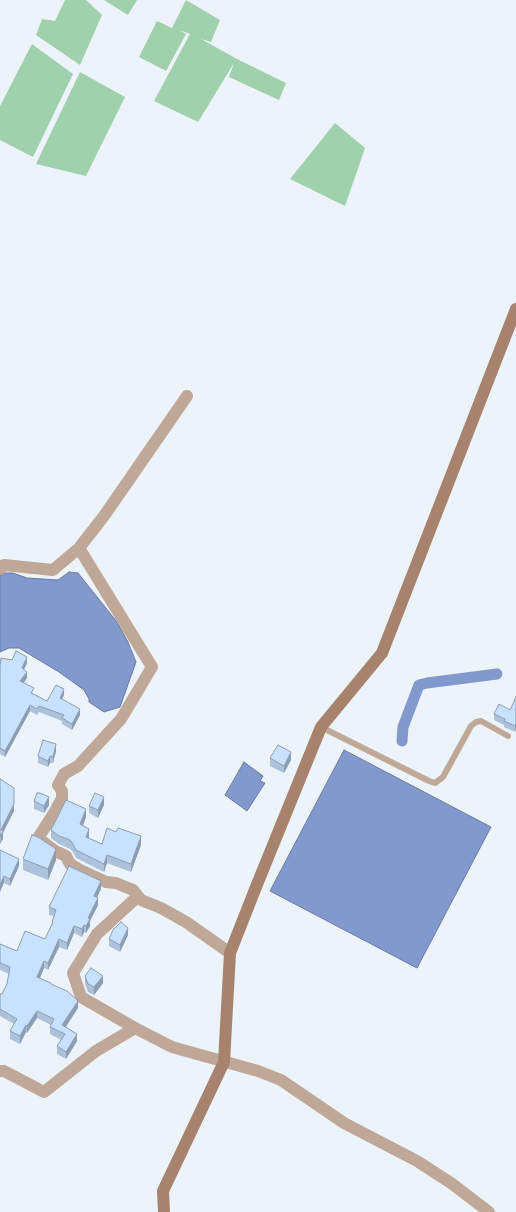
<!DOCTYPE html>
<style>
body{margin:0}
canvas{display:block;background:#ecf3fa}
</style>
<canvas width="516" height="1212"></canvas>
<script>
const context = document.querySelector('canvas').getContext('2d');
context.lineJoin = 'round';
function paint(path, color) {
  context.fillStyle = color;
  context.fill(path, 'evenodd');
}
function poly(rows) {
  const path = new Path2D();
  for (const r of rows) {
    path.moveTo(r[0], r[1]);
    for (let i = 2; i < r.length; i += 2) path.lineTo(r[i], r[i + 1]);
  }
  return path;
}
function trace(path, color, width, dash) {
  context.strokeStyle = color;
  context.lineWidth = width;
  context.lineCap = dash ? 'butt' : 'round';
  context.setLineDash(dash || []);
  context.stroke(path);
}
paint(poly([
 [65,0,86,0,102,15,80,65,36,35,42,19,55,21],
 [104,0,137,0,128,15],
 [186,0,220,20,211,42,201,39,237,59,286,83,279,100,229,77,234,63,198,122,154,101,190,34,179,30,186,34,166,71,139,57,157,21,172,28],
 [32,44,73,74,33,157,0,140,0,106],
 [80,72,125,97,86,176,36,164],
 [335,123,365,148,345,206,290,179]
]), '#a0d0ac');
const water = poly([
 [69,572,78,573,117,622,128,642,136,662,120,707,104,712,89,702,89,699,84,690,59,672,19,648,9,648,0,652,0,575,3,573,13,573,27,578,58,580,69,572],
 [344,750,491,827,417,968,270,891,344,750],
 [244,762,263,776,260,781,265,783,247,811,225,795,244,762]
]);
paint(water, '#8199cc');
trace(water, '#6a7ca0', 1);
trace(poly([
 [402,741,403,727,419,685,427,683,497,674]
]), '#8199cc', 11);
trace(poly([
 [321,727,429,781,435,783,443,777,471,726,476,722,481,721,508,736]
]), '#c0a898', 6);
trace(poly([
 [0,569,4,565,53,570,79,548],
 [141,900,133,890,116,883,106,882,80,870,70,864,66,856,55,851,38,838,54,813,62,798,62,791,58,785,64,774,78,766,121,719,152,667,79,548,104,516,187,396],
 [135,1028,172,1047,258,1071,281,1080,344,1123,417,1161,451,1183,489,1212],
 [0,1071,4,1071,44,1092,96,1051,135,1028,81,997,73,973,97,934,136,898,161,908,186,922,230,953]
]), '#c0a898', 12);
trace(poly([
 [164,1212,163,1191,224,1062,230,953,256,887,321,727,382,653,516,309]
]), '#a7836d', 12);
paint(poly([
 [27,663,24,669,27,678,24,683,34,694,47,701,64,695,62,699,80,715,72,730,62,724,62,721,39,712,37,715,30,711,5,757,0,754,0,666],
 [516,698,516,729,515,732,504,727,504,725,494,720,494,714,510,710],
 [56,751,53,763,50,763,48,767,38,763,38,756],
 [270,758,291,760,284,773,270,766],
 [34,801,49,805,44,813,34,809],
 [104,805,98,818,89,813,89,806],
 [86,817,83,826,89,837,89,838,102,844,141,845,131,872,107,863,104,872,76,858,73,852,70,849,59,844,51,838,51,830],
 [0,850,19,866,10,886,4,883],
 [23,859,56,860,48,880,23,870],
 [101,889,97,897,98,905,90,921,90,926,86,933,84,932,82,937,74,933,67,950,59,947,48,970,44,968,40,978,51,984,78,1008,66,1027,77,1041,66,1059,57,1054,57,1046,61,1040,50,1034,50,1027,51,1025,37,1018,27,1033,26,1032,20,1044,10,1039,10,1031,14,1024,0,1016,0,994,2,994,7,984,9,974,0,970,0,944,17,951,45,939,52,924,54,916,49,915,49,907],
 [115,928,128,935,120,952,109,946,109,939],
 [85,976,103,983,94,995,88,992,85,984]
]), '#abc2da');
paint(poly([
 [27,657,27,663,22,674,22,668],
 [27,672,27,678,20,687,20,681],
 [64,689,64,695,60,704,60,698],
 [30,705,30,711,5,757,5,751],
 [80,709,80,715,72,730,72,724],
 [516,723,516,729,515,732,515,726],
 [56,744,56,751,53,763,53,757],
 [291,752,291,760,284,773,284,766],
 [50,756,50,763,48,767,48,761],
 [14,788,14,811,3,833,3,839,0,844,1,830],
 [49,797,49,805,44,813,44,806],
 [104,797,104,805,98,818,98,810],
 [86,809,86,817,80,833,80,824],
 [89,829,89,837,86,846,86,837],
 [141,836,141,845,131,872,131,864],
 [56,849,56,860,48,880,48,869],
 [107,855,107,863,104,872,104,864],
 [19,859,19,866,10,886,10,879],
 [4,876,4,883,0,892,0,885],
 [101,881,101,889,94,903,94,896],
 [98,898,98,905,90,921,90,926,86,933,86,926,88,918],
 [84,925,84,932,82,937,82,929],
 [74,926,74,933,67,950,67,943],
 [128,928,128,935,120,952,120,945],
 [59,939,59,947,48,970,48,963],
 [44,961,44,968,37,985,37,977],
 [103,976,103,983,94,995,94,987],
 [78,1001,78,1008,62,1032,62,1025],
 [37,1011,37,1018,27,1033,27,1026],
 [26,1025,26,1032,20,1044,20,1036],
 [77,1034,77,1041,66,1059,66,1052]
]), '#8b9eb2');
const building = poly([
 [16,651,27,657,22,668,27,672,20,681,34,688,31,693,47,701,56,685,64,689,60,698,80,709,72,724,62,718,64,715,39,706,37,709,30,705,5,751,0,748,0,666,1,658,12,660,16,651],
 [516,697,516,723,515,726,504,721,505,719,494,714,499,704,510,710,516,697],
 [43,740,56,744,53,757,50,756,48,761,38,756,43,740],
 [278,745,291,752,284,766,270,758,278,745],
 [0,779,14,788,14,804,1,830,3,831,0,837,0,779],
 [37,793,40,793,49,797,44,806,34,801,37,793],
 [95,793,104,797,98,810,89,806,95,793],
 [66,800,86,809,80,824,89,829,86,837,102,844,107,828,116,832,118,828,141,836,131,864,107,855,104,864,76,850,73,844,70,840,59,836,51,830,66,800],
 [32,835,38,837,56,849,48,869,23,859,32,835],
 [0,850,19,859,10,879,4,876,0,885,0,850],
 [69,866,101,881,94,896,98,898,88,918,90,919,86,926,84,925,82,929,74,926,67,943,59,939,48,963,44,961,37,977,51,983,51,984,67,991,78,1001,62,1025,77,1034,66,1052,57,1046,65,1034,50,1027,54,1019,37,1011,27,1026,26,1025,20,1036,10,1031,17,1019,0,1009,0,994,2,994,7,984,10,967,0,963,0,944,17,951,25,931,45,939,53,922,52,922,56,910,49,907,69,866],
 [121,922,128,928,120,945,109,939,114,928,115,928,121,922],
 [91,968,103,976,94,987,88,984,85,976,91,968]
]);
paint(building, '#c7e1fe');
trace(building, '#8b9eb2', 1);
</script>
